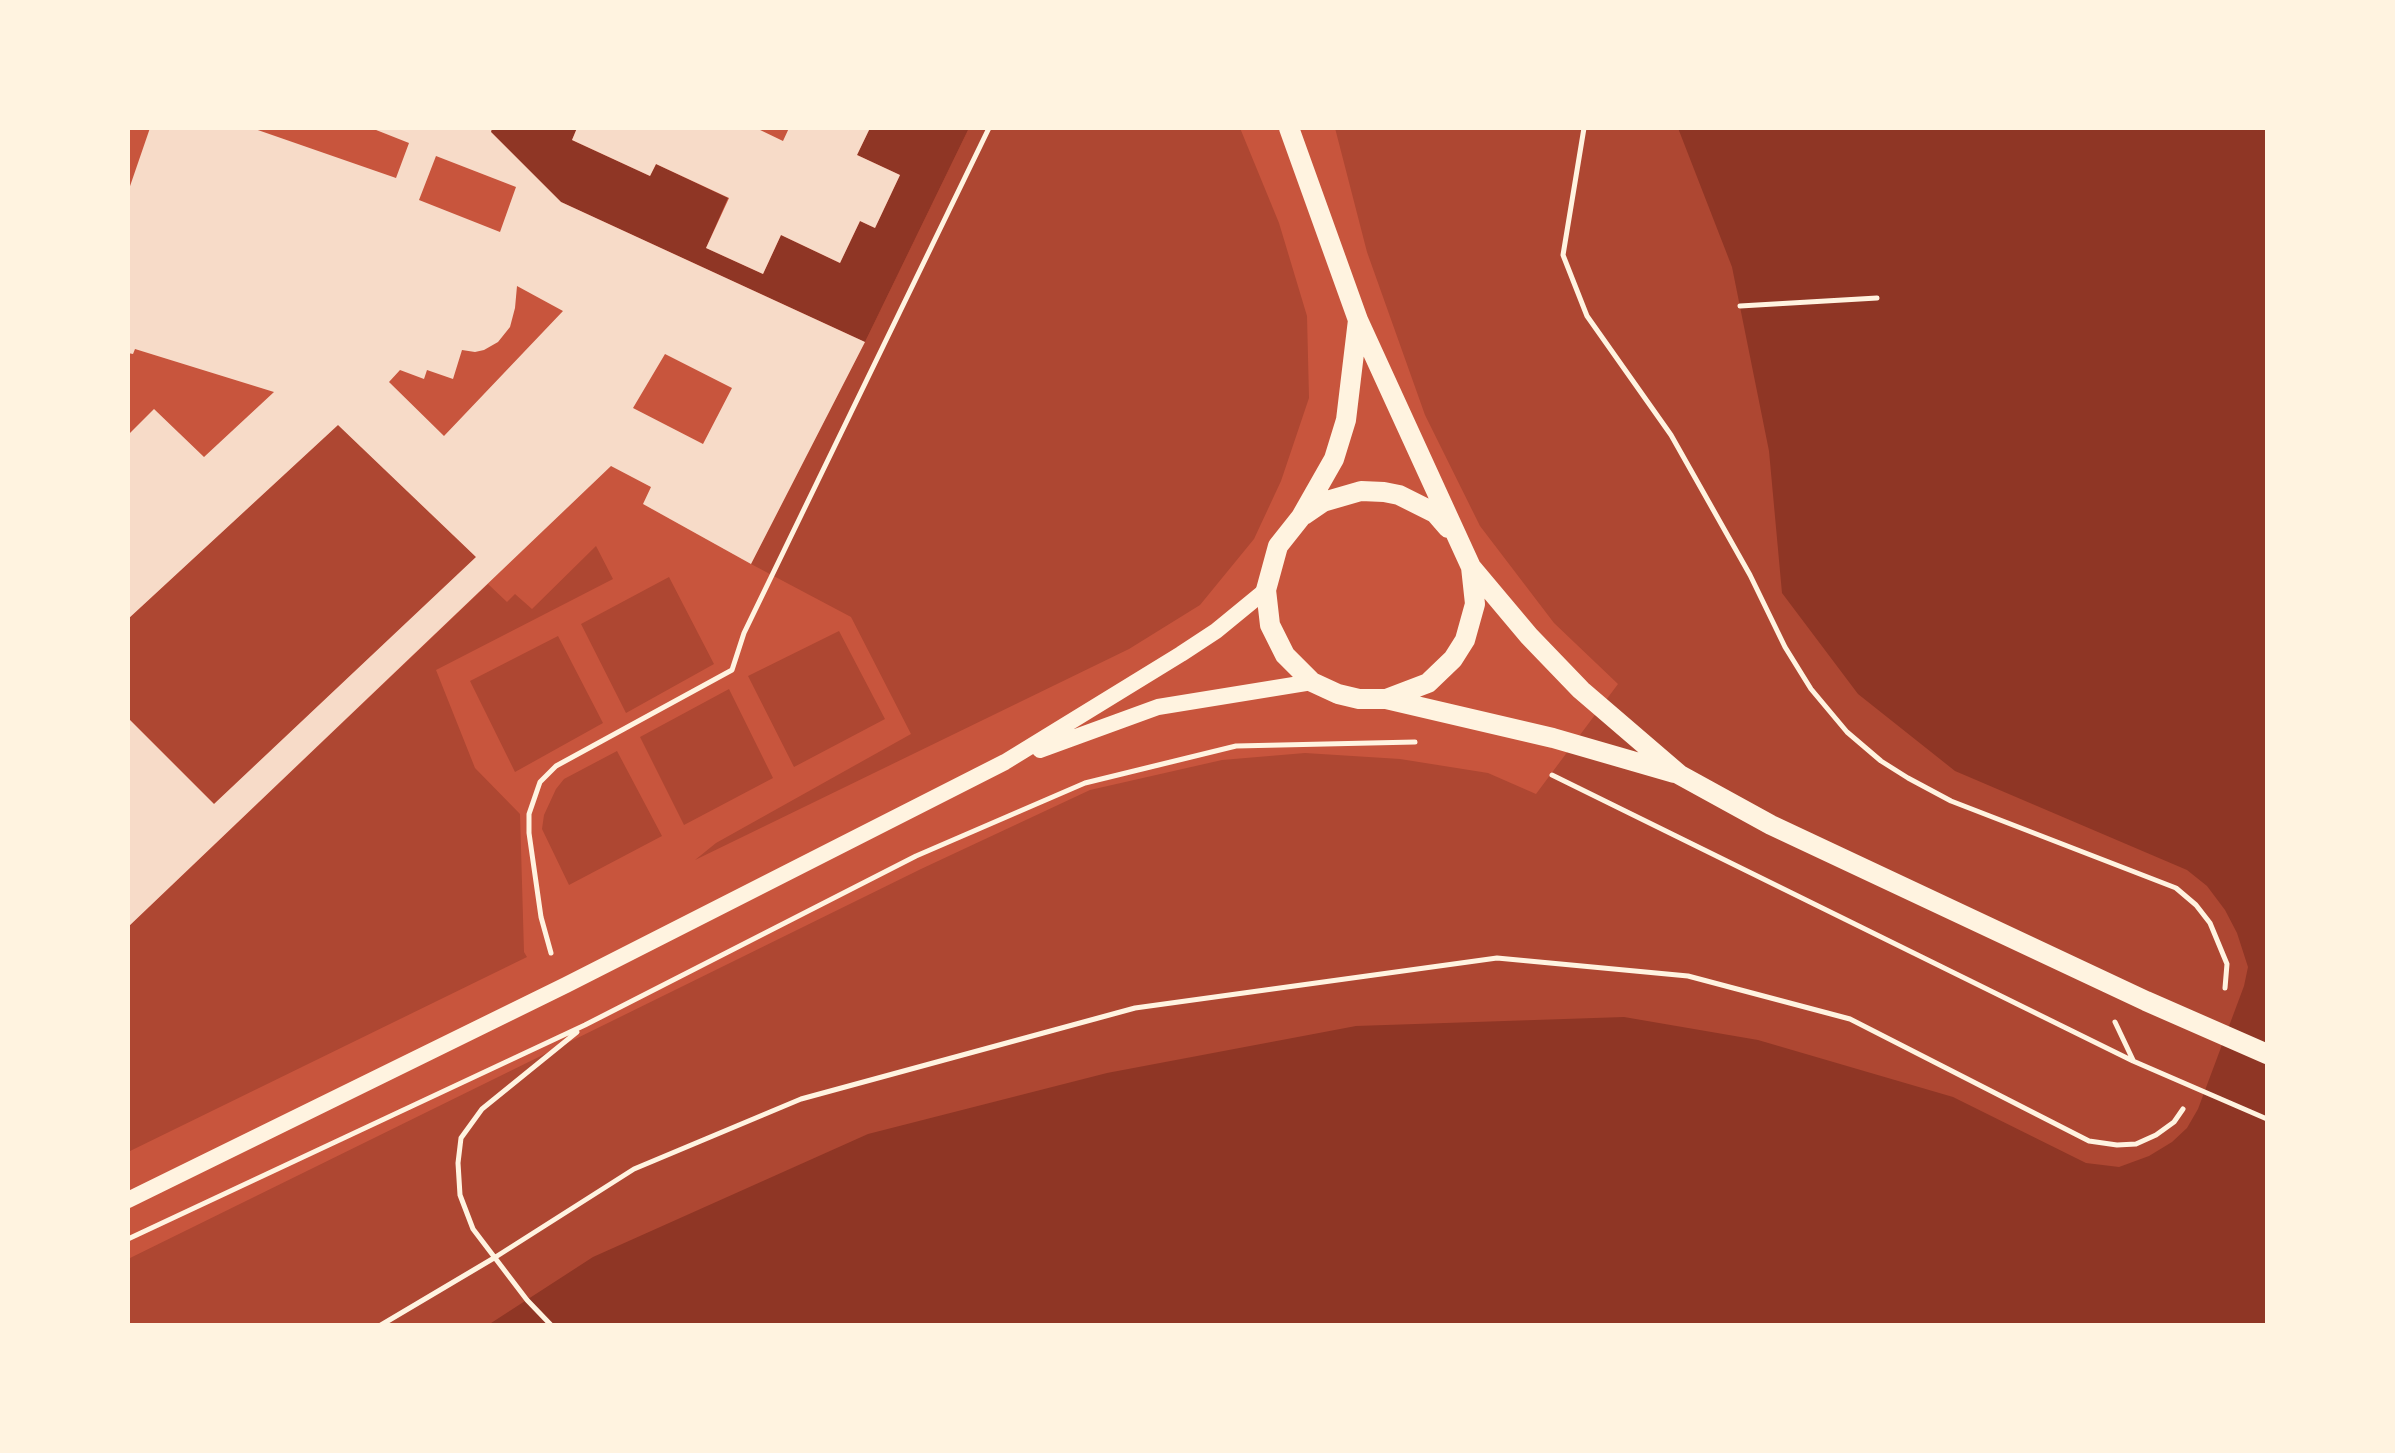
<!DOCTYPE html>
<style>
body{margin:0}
#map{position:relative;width:2395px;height:1453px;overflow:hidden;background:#c8553d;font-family:Rubik,sans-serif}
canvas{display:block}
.frame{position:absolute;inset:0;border:130px solid #fff3e0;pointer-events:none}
</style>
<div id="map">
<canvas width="2395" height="1453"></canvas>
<div class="frame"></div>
</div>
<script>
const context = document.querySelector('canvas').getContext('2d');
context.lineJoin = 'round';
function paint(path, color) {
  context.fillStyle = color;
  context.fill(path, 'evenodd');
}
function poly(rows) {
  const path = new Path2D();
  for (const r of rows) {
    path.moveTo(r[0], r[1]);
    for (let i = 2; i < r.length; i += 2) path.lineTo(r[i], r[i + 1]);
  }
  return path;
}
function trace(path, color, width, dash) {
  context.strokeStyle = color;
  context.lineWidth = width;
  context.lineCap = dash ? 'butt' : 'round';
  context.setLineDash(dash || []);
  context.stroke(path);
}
paint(poly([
 [969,128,1240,128,1279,223,1307,316,1309,398,1281,481,1254,539,1200,605,1129,649,695,860,716,843,911,734,851,617,751,564,865,342],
 [1335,128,2267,128,2267,1325,128,1325,128,1259,921,869,1090,790,1222,760,1305,753,1400,759,1488,773,1536,794,1618,684,1554,623,1480,526,1425,415,1367,252],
 [338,425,476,557,214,804,128,718,128,619],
 [596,546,613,579,436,670,475,768,520,814,524,952,527,957,128,1152,128,927,488,584,507,602,515,594,532,609],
 [669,577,714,664,626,713,581,624],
 [839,631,885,719,794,767,748,676],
 [558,636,603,723,515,772,470,681],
 [729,689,773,778,684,825,640,737],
 [617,751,662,836,569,885,542,829,544,815,556,789,564,779]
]), '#ae4732');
paint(poly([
 [492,128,577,128,572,140,650,176,656,164,728,198,706,248,763,274,781,235,840,263,860,221,875,228,900,175,857,155,870,128,969,128,865,342,561,202,491,132],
 [1678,128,2267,128,2267,1325,488,1325,593,1257,868,1134,1107,1073,1356,1026,1624,1017,1758,1040,1953,1097,2086,1163,2119,1167,2149,1156,2172,1142,2187,1128,2198,1109,2244,986,2248,967,2237,933,2225,910,2207,886,2187,870,1955,771,1858,694,1782,593,1769,451,1732,267]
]), '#8f3625');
paint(poly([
 [150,128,252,128,396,178,409,143,371,128,492,128,491,132,561,202,865,342,751,564,643,504,651,487,611,466,128,927,128,718,214,804,476,557,338,425,128,619,128,435,154,409,204,457,274,392,135,349,133,354,128,353,128,192],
 [436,156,516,187,500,232,419,200],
 [517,286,563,311,444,436,389,382,400,370,424,379,427,370,453,379,462,350,475,352,484,350,498,342,510,327,515,308],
 [665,354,732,388,703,444,633,408],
 [577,128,756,128,783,141,789,128,870,128,857,155,900,175,875,228,860,221,840,263,781,235,763,274,706,248,729,198,656,164,650,176,572,140]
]), '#f7dbc8');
trace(poly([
 [1584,128,1563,255,1587,316,1671,435,1750,575,1785,647,1811,689,1847,732,1881,761,1908,778,1951,801,2176,888,2196,905,2210,923,2227,964,2225,988],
 [1740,306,1877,298],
 [1552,775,2133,1061,2267,1119],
 [551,953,541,917,529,833,529,814,540,782,556,766,732,670,744,633,989,128],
 [2115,1022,2133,1060],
 [128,1239,585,1025,916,856,1085,783,1236,746,1415,742],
 [381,1325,494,1258,634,1169,801,1099,1135,1008,1497,958,1688,976,1850,1019,2089,1141,2117,1145,2136,1144,2156,1135,2174,1122,2183,1109],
 [551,1325,527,1300,473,1229,460,1195,458,1163,461,1138,482,1109,577,1032]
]), '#fff3e0', 5);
trace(poly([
 [1040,750,1158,707,1312,682],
 [128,1200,566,985,1005,762,1181,654,1216,631,1266,590]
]), '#fff3e0', 16);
trace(poly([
 [1289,128,1358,320,1471,567,1529,636,1581,690,1680,775,1771,825,2146,1001,2267,1054],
 [1358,320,1346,420,1334,459,1301,517,1278,546,1266,590,1270,625,1285,655,1312,682,1338,694,1359,699,1386,699,1553,738,1674,773],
 [1304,515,1323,502,1361,491,1384,492,1399,495,1435,513,1448,528],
 [1386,699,1428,683,1453,659,1465,640,1475,604,1471,567]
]), '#fff3e0', 20);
</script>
